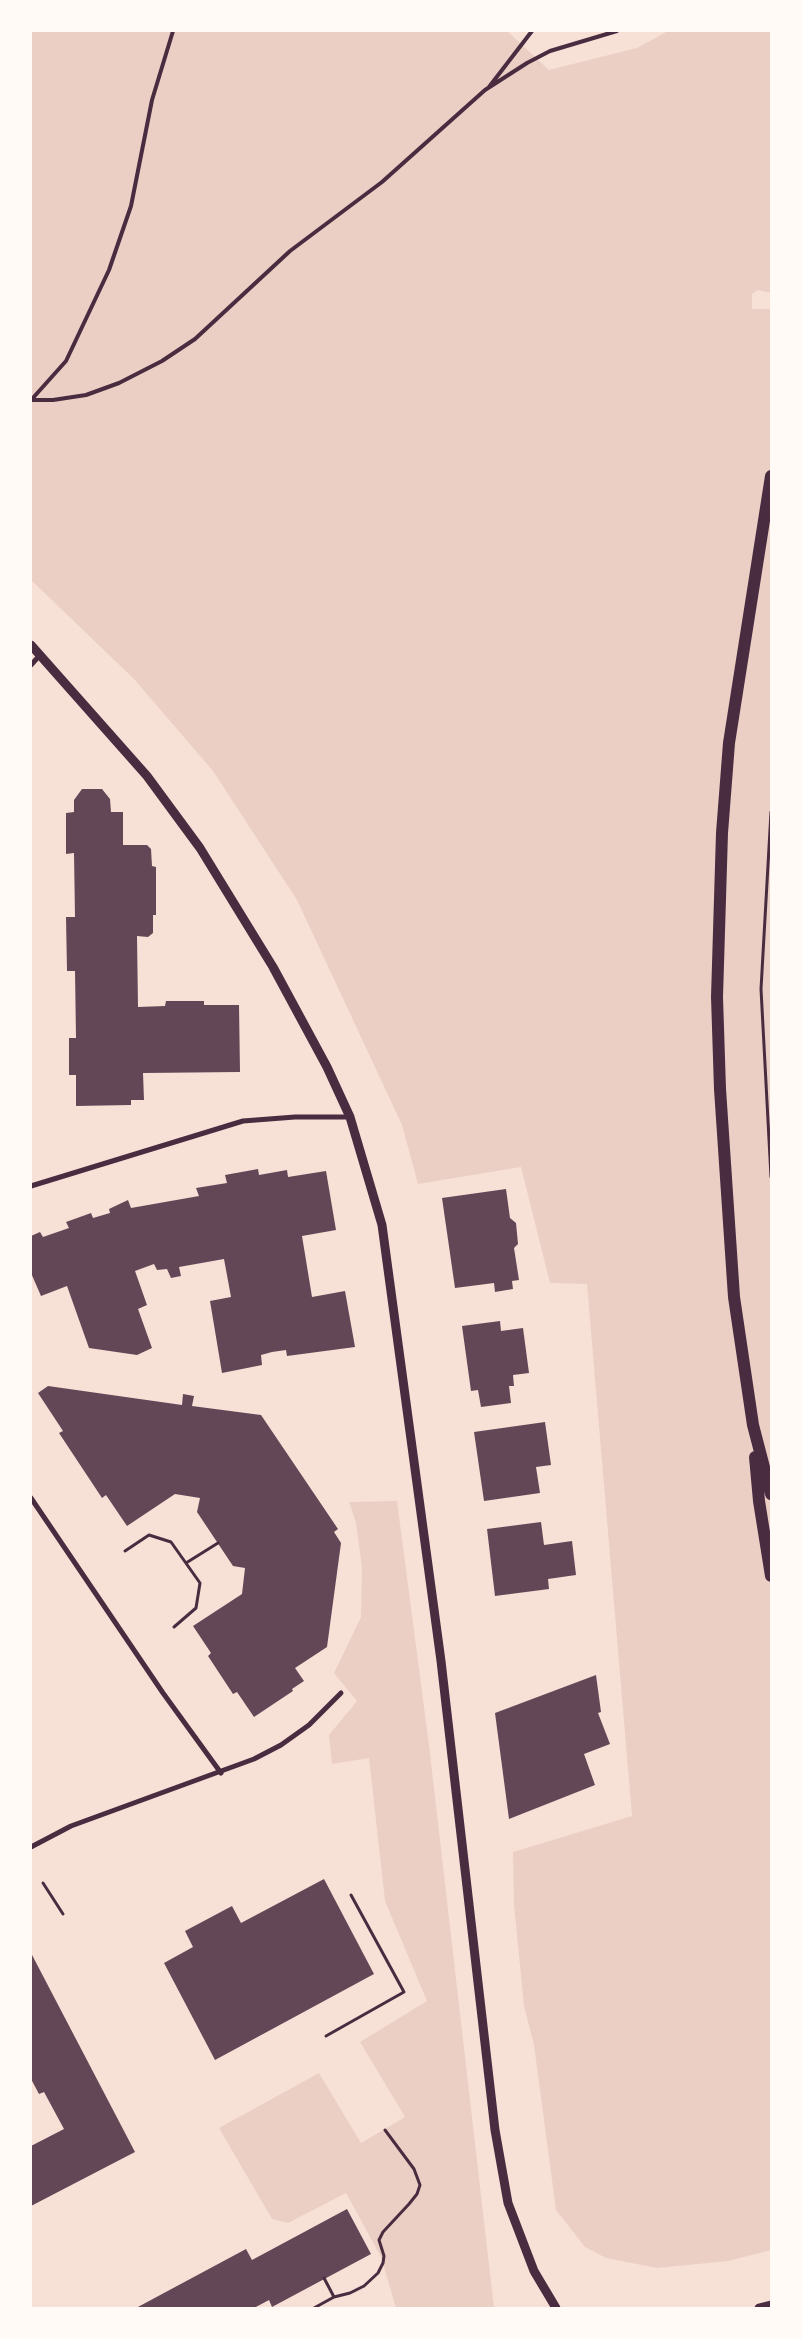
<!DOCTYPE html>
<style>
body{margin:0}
#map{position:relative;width:802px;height:2339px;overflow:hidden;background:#f7e1d7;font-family:Manrope,sans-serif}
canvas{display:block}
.frame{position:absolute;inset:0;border:32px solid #fffaf5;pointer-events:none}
</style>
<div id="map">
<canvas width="802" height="2339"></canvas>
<div class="frame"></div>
</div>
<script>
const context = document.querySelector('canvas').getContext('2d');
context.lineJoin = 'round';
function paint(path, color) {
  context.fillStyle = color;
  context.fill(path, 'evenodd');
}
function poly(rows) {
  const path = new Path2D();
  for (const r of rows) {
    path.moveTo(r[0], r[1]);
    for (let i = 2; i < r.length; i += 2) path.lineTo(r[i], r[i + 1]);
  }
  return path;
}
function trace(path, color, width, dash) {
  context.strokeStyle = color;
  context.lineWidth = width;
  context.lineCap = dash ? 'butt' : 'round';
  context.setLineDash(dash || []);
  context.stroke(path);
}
paint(poly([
 [31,31,507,31,549,70,637,48,668,31,771,31,771,293,758,290,752,294,752,309,771,309,771,2250,728,2261,657,2268,606,2258,585,2247,556,2210,534,2045,524,2006,514,1905,513,1852,632,1816,587,1284,550,1283,521,1167,418,1184,402,1125,297,900,213,771,134,679,31,580],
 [397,1501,429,1745,494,2308,396,2308,381,2257,346,2193,288,2223,272,2219,219,2128,319,2073,361,2143,405,2117,360,2042,427,2001,385,1901,369,1758,332,1764,329,1735,357,1701,334,1673,361,1617,362,1568,356,1523,349,1502]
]), '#ebcfc5');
paint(poly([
 [82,789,102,789,110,799,111,812,123,812,123,845,147,845,151,849,152,866,156,867,156,915,153,915,153,933,148,937,137,936,138,1007,165,1006,166,1001,204,1001,204,1005,239,1005,240,1072,143,1073,144,1100,131,1100,131,1105,76,1106,76,1075,69,1075,69,1038,76,1038,75,971,67,971,66,917,75,917,74,853,66,854,66,813,74,812,74,800],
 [258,1169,259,1175,287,1170,288,1177,326,1171,336,1230,302,1236,312,1297,345,1291,355,1347,287,1356,286,1350,272,1352,261,1355,262,1365,222,1373,210,1301,231,1297,224,1259,179,1267,181,1276,171,1278,167,1269,157,1270,154,1264,135,1271,147,1305,138,1309,152,1348,137,1355,89,1348,67,1286,41,1296,31,1273,31,1236,40,1232,43,1237,69,1228,66,1222,91,1213,93,1218,110,1213,109,1209,128,1200,131,1208,199,1196,196,1188,227,1183,225,1175],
 [506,1189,510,1218,516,1223,518,1244,514,1248,519,1280,512,1281,513,1289,495,1292,494,1283,455,1288,442,1198],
 [500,1321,501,1331,523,1328,529,1373,513,1375,514,1386,509,1386,511,1403,481,1407,478,1390,471,1391,462,1326],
 [48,1386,182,1405,183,1394,194,1396,192,1406,261,1415,338,1529,334,1532,341,1543,327,1647,295,1668,304,1681,292,1689,293,1691,254,1717,237,1692,233,1694,208,1656,211,1653,193,1626,242,1594,245,1568,233,1566,197,1512,200,1498,175,1494,127,1526,106,1495,102,1498,59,1433,63,1431,38,1393],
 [545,1422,551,1465,536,1467,540,1493,484,1501,474,1432],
 [541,1522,544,1545,572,1541,576,1575,548,1579,549,1589,495,1596,487,1529],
 [596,1675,601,1712,598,1713,610,1744,584,1754,595,1785,509,1819,495,1713],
 [324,1879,374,1974,215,2060,164,1963,193,1947,185,1931,232,1906,241,1923],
 [31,1953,135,2152,31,2206,31,2146,64,2129,44,2092,39,2094,31,2079],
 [347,2209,371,2254,272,2307,269,2300,254,2308,136,2308,246,2249,252,2260]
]), '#644757');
trace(poly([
 [771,812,761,989,771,1177],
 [125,1551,149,1535,171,1542,200,1583,196,1608,174,1627],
 [186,1563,218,1543],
 [43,1883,63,1914],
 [326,2036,404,1992,351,1895],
 [334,2297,350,2293,364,2286,378,2273,383,2263,384,2256,379,2240,383,2232,409,2204,417,2194,420,2185,414,2169,385,2130],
 [314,2308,334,2297,324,2278]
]), '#4a2c40', 3);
trace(poly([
 [489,87,532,31],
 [32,399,66,361,109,270,131,206,152,100,173,31],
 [31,400,53,400,86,395,119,383,162,361,195,339,290,251,382,182,485,90,527,63,550,51,617,31]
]), '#4a2c40', 4);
trace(poly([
 [31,665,40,655],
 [31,1186,243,1121,295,1117,350,1117],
 [31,1498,163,1693,221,1773],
 [31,1847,71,1826,254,1759,281,1745,309,1725,341,1693]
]), '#4a2c40', 5);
trace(poly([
 [31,645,147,776,200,848,273,967,327,1067,350,1117,382,1225,441,1661,495,2130,508,2203,534,2271,556,2308],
 [759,2308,771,2305]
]), '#4a2c40', 9);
trace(poly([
 [771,476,729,743,722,833,717,997,720,1089,734,1297,753,1425,771,1494],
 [755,1457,759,1501,771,1576]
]), '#4a2c40', 12);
</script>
